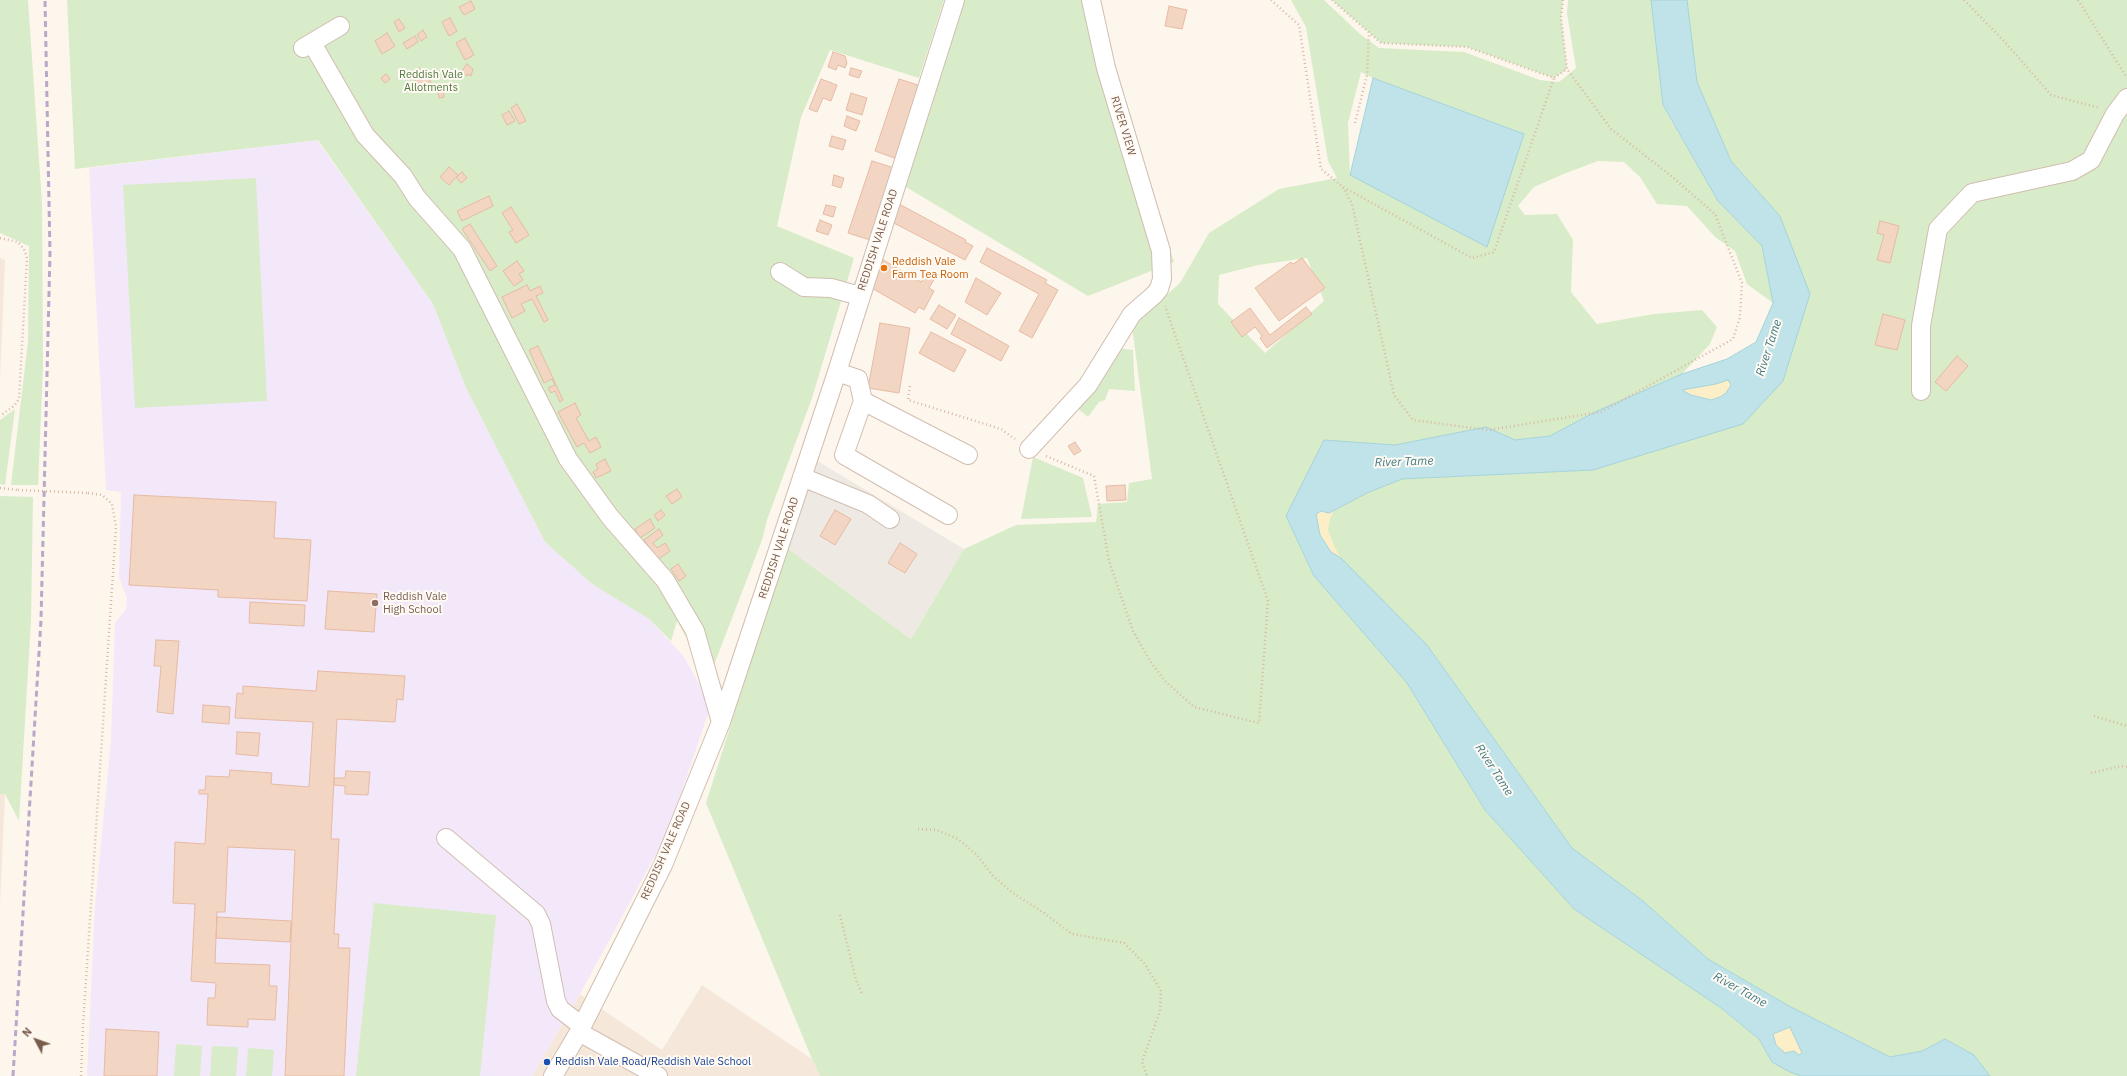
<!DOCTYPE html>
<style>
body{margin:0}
#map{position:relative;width:2127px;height:1076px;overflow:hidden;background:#fdf6ec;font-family:"IBM Plex Sans",sans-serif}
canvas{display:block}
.north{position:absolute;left:16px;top:1020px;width:40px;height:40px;-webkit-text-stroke:3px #fffaf3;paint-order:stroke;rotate:311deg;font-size:11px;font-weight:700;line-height:16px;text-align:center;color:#7a5c4d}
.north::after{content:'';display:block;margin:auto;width:14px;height:18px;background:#7a5c4d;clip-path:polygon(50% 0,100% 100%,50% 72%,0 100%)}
</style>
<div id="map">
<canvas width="2127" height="1076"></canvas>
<div class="north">N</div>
</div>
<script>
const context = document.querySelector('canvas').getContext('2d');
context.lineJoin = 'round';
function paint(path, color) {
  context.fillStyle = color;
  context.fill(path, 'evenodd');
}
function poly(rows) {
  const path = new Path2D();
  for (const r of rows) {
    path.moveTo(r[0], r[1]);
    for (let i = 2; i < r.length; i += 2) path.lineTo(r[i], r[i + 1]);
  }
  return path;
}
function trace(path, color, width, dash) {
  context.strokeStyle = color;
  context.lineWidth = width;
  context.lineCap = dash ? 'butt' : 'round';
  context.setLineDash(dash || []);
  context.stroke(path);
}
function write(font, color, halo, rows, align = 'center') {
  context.font = font + ' "IBM Plex Sans",sans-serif';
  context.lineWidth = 4;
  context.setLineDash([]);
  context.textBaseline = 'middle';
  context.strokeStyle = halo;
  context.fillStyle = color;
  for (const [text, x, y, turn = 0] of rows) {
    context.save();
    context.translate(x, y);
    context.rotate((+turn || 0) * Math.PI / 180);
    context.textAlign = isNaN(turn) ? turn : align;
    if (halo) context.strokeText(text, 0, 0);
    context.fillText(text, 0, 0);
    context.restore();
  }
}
paint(poly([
 [0,258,5,260,0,380],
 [0,794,5,794,0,905],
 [702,985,812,1059,820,1076,532,1076,580,994,662,1050]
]), '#f5e8da');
paint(poly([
 [814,459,964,549,911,639,787,548]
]), '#efe9e4');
paint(poly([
 [317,140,433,304,466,388,545,542,592,584,649,619,684,657,711,705,668,832,580,994,532,1076,87,1076,95,906,111,741,115,623,126,609,127,598,119,577,121,492,106,490,89,168]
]), '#f3e8fa');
paint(poly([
 [0,0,28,0,42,203,43,367,38,485,11,485,28,341,29,246,0,233],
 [67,0,944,0,919,78,830,50,801,117,777,226,854,258,812,398,767,520,762,540,709,678,677,621,671,641,649,619,592,584,545,542,466,388,433,304,318,140,75,169],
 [962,0,1090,0,1174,262,1088,296,901,184],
 [1291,0,1324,0,1360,34,1379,48,1464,52,1540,80,1559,82,1576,68,1567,13,1568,0,1651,0,1663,106,1718,201,1762,246,1773,303,1747,284,1735,251,1715,237,1687,206,1657,204,1640,177,1624,162,1598,161,1566,173,1534,187,1518,206,1525,215,1557,214,1573,240,1571,292,1597,324,1654,314,1702,310,1717,327,1710,344,1682,374,1550,436,1515,440,1395,445,1324,440,1286,516,1314,576,1407,683,1485,810,1574,909,1721,1008,1759,1039,1772,1062,1801,1076,820,1076,812,1059,706,803,787,548,911,639,964,549,1016,525,1096,522,1098,504,1127,502,1129,483,1152,479,1132,326,1180,283,1209,233,1279,189,1337,178,1328,161,1306,27],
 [1361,72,1373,78,1524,134,1350,175,1348,123],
 [1307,258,1324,301,1265,353,1218,304,1219,275,1258,265],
 [1332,0,1563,0,1561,17,1567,69,1554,78,1467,47,1381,43],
 [1687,0,2127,0,2127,1076,1990,1076,1974,1055,1945,1039,1922,1051,1890,1057,1789,1006,1708,959,1643,901,1572,848,1427,645,1331,552,1321,511,1329,513,1367,493,1402,479,1593,470,1783,381,1780,216,1731,161,1697,82],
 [256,178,267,401,135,408,123,185],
 [1118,348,1133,350,1135,391,1109,389,1105,400,1099,402,1088,417,1077,408],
 [15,409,5,485,0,484,0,420],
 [1033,457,1083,478,1092,517,1021,519],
 [0,496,33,497,31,621,19,821,5,794,0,794],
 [374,903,496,915,480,1076,356,1076],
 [176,1044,202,1046,200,1076,174,1076],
 [212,1046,238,1047,236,1076,210,1076],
 [248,1048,274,1050,272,1076,246,1076]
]), '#d8ecc9');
paint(poly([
 [1728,380,1731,385,1726,393,1720,397,1711,400,1691,395,1681,390,1716,384],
 [1334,510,1330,519,1328,530,1335,548,1341,558,1331,552,1320,535,1317,523,1316,514,1321,511,1329,513],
 [1791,1027,1802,1053,1799,1055,1794,1051,1785,1053,1776,1045,1773,1034]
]), '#fcefc7');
const water = poly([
 [1651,0,1687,0,1697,82,1731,161,1780,216,1810,294,1783,381,1743,424,1593,470,1402,479,1367,493,1329,513,1321,511,1316,514,1320,535,1331,552,1341,558,1427,645,1572,848,1643,901,1708,959,1789,1006,1890,1057,1922,1051,1945,1039,1974,1055,1990,1076,1801,1076,1790,1072,1772,1062,1759,1039,1721,1008,1574,909,1485,810,1407,683,1314,576,1286,516,1324,440,1395,445,1486,427,1515,440,1550,436,1595,412,1682,374,1727,359,1756,342,1773,303,1762,246,1718,201,1663,105,1651,0],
 [1728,380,1731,385,1726,393,1720,397,1711,400,1691,395,1682,390,1716,384,1728,380],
 [1790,1027,1802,1053,1799,1055,1794,1051,1785,1053,1776,1045,1773,1034,1790,1027],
 [1373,78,1524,134,1487,247,1350,175,1373,78]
]);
paint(water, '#bfe3e8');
trace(water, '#a5d3da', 1);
const building = poly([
 [471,1,475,9,464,15,459,7,471,1],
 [1169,6,1187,10,1182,29,1165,26,1169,6],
 [450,18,457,31,449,36,442,22,450,18],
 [399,19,405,28,399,32,394,22,399,19],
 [423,30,427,37,421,41,417,35,423,30],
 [387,33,395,46,382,54,375,41,387,33],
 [415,36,418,42,407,49,403,43,415,36],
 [465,38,474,55,465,60,456,43,465,38],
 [833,52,845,56,847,63,845,68,838,65,836,70,828,67,833,52],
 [467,64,473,69,471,76,468,74,467,76,461,72,467,64],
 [419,68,431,82,423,89,411,76,419,68],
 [851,68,862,71,859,78,849,75,851,68],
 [386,74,390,79,385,83,381,78,386,74],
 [821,79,837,85,831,101,823,98,817,112,809,109,821,79],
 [899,79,921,86,897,159,875,151,899,79],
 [437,86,443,86,444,97,439,98,437,86],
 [851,93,867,98,862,115,846,110,851,93],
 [517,104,526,121,519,124,511,108,517,104],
 [509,111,515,121,507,125,502,115,509,111],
 [847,116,860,121,856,131,844,126,847,116],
 [832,136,846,140,843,150,829,146,832,136],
 [872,161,894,168,870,240,848,233,872,161],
 [449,167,458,175,449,185,440,177,449,167],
 [462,172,467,178,461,183,456,177,462,172],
 [834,175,844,178,841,188,832,185,834,175],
 [489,196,493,206,462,221,457,211,489,196],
 [899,204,966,240,965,242,973,246,965,260,890,221,899,204],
 [826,205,836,207,833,217,823,214,826,205],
 [511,207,529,235,516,243,509,232,513,230,502,213,511,207],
 [820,220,832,225,828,235,816,231,820,220],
 [1880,221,1899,226,1890,263,1877,260,1884,235,1877,233,1880,221],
 [470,224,497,266,490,271,462,229,470,224],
 [987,248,1047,280,1045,283,1058,290,1032,338,1019,331,1039,294,980,262,987,248],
 [880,258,921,282,926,273,935,278,929,288,934,291,924,310,919,307,915,313,870,287,880,258],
 [1302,258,1325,288,1279,321,1255,288,1291,262,1293,264,1302,258],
 [517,261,524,271,519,274,523,280,514,286,503,271,517,261],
 [976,278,1001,293,987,315,965,302,976,278],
 [527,285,530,291,540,286,543,293,536,296,548,320,544,322,532,299,521,304,525,311,512,318,502,297,527,285],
 [939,305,956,315,947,329,930,319,939,305],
 [1306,307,1312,314,1267,348,1260,338,1262,336,1255,327,1242,337,1231,322,1250,308,1270,335,1306,307],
 [1883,314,1905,320,1897,350,1875,345,1883,314],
 [959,318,1009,346,1001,361,951,334,959,318],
 [880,323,910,328,899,393,868,388,880,323],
 [931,332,966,350,954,372,919,353,931,332],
 [538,346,563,400,560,402,555,391,551,393,548,388,555,385,552,379,544,383,529,350,538,346],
 [1957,356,1968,366,1946,391,1935,382,1957,356],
 [575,403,581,415,576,418,589,441,596,437,601,447,590,453,584,443,577,447,558,412,575,403],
 [1075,442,1081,451,1074,455,1068,446,1075,442],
 [605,459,611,471,596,478,593,472,598,469,596,464,605,459],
 [1125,485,1126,500,1107,501,1106,486,1125,485],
 [677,489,682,497,672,504,666,496,677,489],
 [134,495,276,502,274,538,311,540,307,601,218,597,218,590,129,585,134,495],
 [661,510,665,515,658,521,654,515,661,510],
 [835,510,851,519,835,545,820,536,835,510],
 [650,519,655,528,640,538,635,529,650,519],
 [659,529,663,535,653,543,657,548,665,543,670,551,657,560,644,540,659,529],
 [900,543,917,554,905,573,888,563,900,543],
 [678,564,686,576,679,581,671,569,678,564],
 [328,591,377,594,374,632,325,629,328,591],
 [250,602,305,605,304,626,249,623,250,602],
 [156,640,179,641,173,714,157,712,161,666,154,666,156,640],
 [318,671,405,676,403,700,397,699,395,722,337,719,331,839,339,839,334,934,339,934,338,948,350,948,344,1076,285,1076,295,850,228,847,225,912,217,912,215,963,270,965,269,986,277,986,275,1020,248,1019,248,1027,207,1025,208,998,215,998,216,983,191,981,195,904,173,903,175,842,205,844,208,794,199,794,199,790,205,790,206,776,229,777,230,770,272,773,271,784,309,787,313,722,235,718,237,693,243,694,243,686,316,691,318,671],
 [203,705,230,707,229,724,202,722,203,705],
 [237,732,260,733,258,756,236,754,237,732],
 [346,771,370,772,368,795,345,794,345,786,334,785,334,778,345,778,346,771],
 [217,917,291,921,290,942,216,938,217,917],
 [106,1029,159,1032,157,1076,104,1076,106,1029]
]);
paint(building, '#f3d5c3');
trace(building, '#e6bba3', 1);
const minor = poly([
 [312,43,365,135,403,176,417,198,462,249,568,459,610,517,665,580,695,631,721,722],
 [303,48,340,26],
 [780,272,804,287,831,288,860,296],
 [837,372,858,379,863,401,968,455],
 [1921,391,1921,326,1938,229,1972,193,2072,171,2091,160,2115,114,2127,98],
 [863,401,844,455,948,515],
 [1029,449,1088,385,1132,314,1154,295,1159,289,1162,279,1161,251,1106,68,1091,0],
 [802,477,868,504,890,519],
 [446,838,536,914,541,924,556,1001,560,1009,582,1026],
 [579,1032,658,1076],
 [553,1076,579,1032,663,865,721,722,837,372,955,0]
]);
trace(minor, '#d1beb0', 20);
trace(poly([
 [1271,0,1299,25,1321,169,1343,187,1472,258,1494,252,1554,78],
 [1332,0,1381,43,1467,47,1554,78,1567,69,1561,17,1563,0],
 [1964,0,2004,41,2051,95,2100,108],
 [2078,0,2127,78],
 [1355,123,1367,75,1369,33],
 [1343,187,1352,204,1394,395,1413,420,1488,430,1601,412,1733,339,1740,317,1742,283,1715,214,1670,175,1611,129,1567,69],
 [0,238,18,242,24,249,27,258,19,399,14,406,0,416],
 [910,386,908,400,1001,429,1015,439],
 [1046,456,1094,476,1109,561,1133,631,1150,661,1165,681,1194,707,1259,723,1268,601,1165,306],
 [0,488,18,490],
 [2094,716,2127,726],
 [2091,773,2121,766,2127,767],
 [918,829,937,830,958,839,977,855,993,876,1013,893,1044,913,1072,934,1124,943,1145,964,1161,991,1160,1011,1142,1062,1147,1076],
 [840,915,856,980,862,994],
 [81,1076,83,1025,116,527,112,504,102,495,88,493]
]), '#d9b8a5', 2.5, [1, 3]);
trace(minor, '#fff', 18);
trace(poly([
 [13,1076,41,620,50,253,45,0]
]), '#b9a8c9', 3, [6, 4]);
trace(poly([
 [18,490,88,493]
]), '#d9b8a5', 2.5, [1, 3]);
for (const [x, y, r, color] of [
 [884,268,4,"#e8710a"],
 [375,603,4,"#8d6e63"],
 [547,1062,4,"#1a4fb4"]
]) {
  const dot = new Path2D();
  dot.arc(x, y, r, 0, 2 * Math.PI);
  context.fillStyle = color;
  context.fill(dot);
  trace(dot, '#fffaf3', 1.5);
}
write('11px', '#537a41', '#fffaf3', [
 ["Reddish Vale",431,75],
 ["Allotments",431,88]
]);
write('11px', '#7a5c4d', '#fffaf3', [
 ["RIVER VIEW",1123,126,73],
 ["REDDISH VALE ROAD",878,240,-72],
 ["REDDISH VALE ROAD",779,548,-72],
 ["REDDISH VALE ROAD",666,851,-66]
]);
write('11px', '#c56008', '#fffaf3', [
 ["Reddish Vale",892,262],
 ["Farm Tea Room",892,275]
], 'left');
write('11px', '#785e54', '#fffaf3', [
 ["Reddish Vale",383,597],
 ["High School",383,610]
], 'left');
write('11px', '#164399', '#fffaf3', [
 ["Reddish Vale Road/Reddish Vale School",555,1062]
], 'left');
write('italic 12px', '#437c86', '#fffaf3', [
 ["River Tame",1769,348,-72],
 ["River Tame",1404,462,-2],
 ["River Tame",1494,770,57],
 ["River Tame",1740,990,29]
]);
</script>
